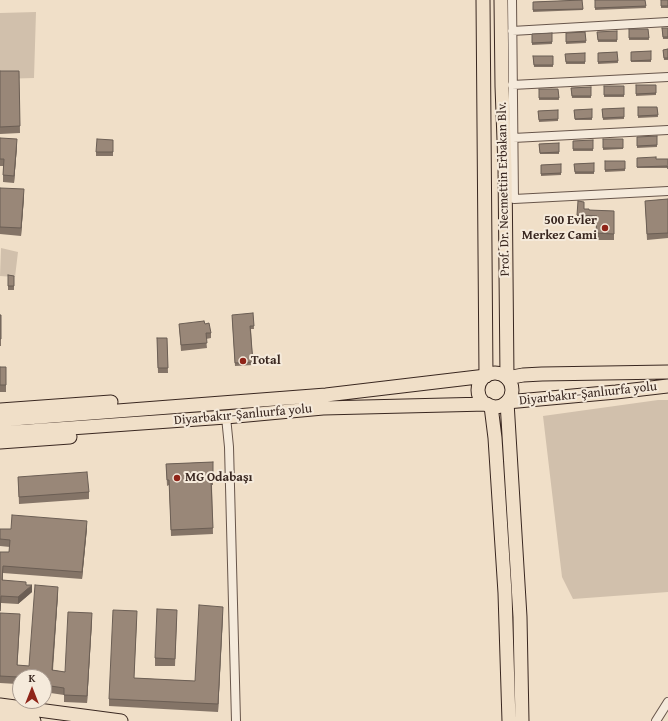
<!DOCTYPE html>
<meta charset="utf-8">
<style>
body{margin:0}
#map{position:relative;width:668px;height:721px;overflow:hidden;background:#f0dfc8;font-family:"Gentium Book Plus",serif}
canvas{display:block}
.north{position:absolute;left:12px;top:669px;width:40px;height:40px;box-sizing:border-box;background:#f5eadb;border:1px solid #aa9c91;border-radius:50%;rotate:0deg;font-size:11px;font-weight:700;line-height:16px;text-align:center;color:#3a2821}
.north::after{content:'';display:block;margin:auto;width:14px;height:18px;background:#8f2418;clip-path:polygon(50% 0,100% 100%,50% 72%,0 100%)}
</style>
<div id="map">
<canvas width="668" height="721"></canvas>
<div class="north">K</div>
</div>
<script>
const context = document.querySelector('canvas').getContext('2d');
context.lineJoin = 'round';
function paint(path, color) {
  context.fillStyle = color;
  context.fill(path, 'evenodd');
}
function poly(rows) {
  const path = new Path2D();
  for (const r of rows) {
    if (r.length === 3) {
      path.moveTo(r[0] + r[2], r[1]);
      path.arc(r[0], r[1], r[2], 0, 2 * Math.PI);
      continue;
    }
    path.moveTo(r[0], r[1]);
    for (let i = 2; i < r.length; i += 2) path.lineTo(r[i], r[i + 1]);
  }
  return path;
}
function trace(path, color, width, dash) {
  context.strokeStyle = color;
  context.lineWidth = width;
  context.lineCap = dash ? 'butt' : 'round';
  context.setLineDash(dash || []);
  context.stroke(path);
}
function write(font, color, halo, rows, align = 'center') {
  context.font = font + ' "Gentium Book Plus",serif';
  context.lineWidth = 4;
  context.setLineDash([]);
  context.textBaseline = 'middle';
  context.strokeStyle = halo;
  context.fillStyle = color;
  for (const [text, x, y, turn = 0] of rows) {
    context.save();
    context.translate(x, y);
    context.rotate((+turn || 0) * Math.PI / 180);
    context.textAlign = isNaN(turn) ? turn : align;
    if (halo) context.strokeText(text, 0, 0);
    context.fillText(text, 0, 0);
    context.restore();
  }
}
paint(poly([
 [36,12,34,78,0,79,0,13],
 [1,248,18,252,15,277,0,276],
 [658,400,668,400,668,592,573,599,562,577,543,416]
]), '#d1c0ac');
const minor = poly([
 [512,0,514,199,668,191],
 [512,31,668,22],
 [512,85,668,77],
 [513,138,668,130],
 [226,417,229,447,236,721],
 [656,721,668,702]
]);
const primary = poly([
 [483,0,486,376],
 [501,0,502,86,505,167,507,378],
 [507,402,520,617,522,721],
 [491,406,495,438,505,593,509,721],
 [0,705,121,721],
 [0,717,34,721]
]);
const trunk = poly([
 [495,390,17],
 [507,378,523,375,542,374,668,372],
 [507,402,616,392,668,386],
 [0,410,111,402],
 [0,420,326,395,486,376],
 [0,433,226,417,323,408,487,404],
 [0,442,70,437]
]);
trace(minor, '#68564b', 10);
trace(primary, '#3a2821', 15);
trace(trunk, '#3a2821', 15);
trace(minor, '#f5eadb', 8);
trace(primary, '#f0dfc8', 13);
trace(trunk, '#f0dfc8', 13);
paint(poly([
 [582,0,583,10,533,12,533,2],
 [595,0,645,0,646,8,595,10],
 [661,0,668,0,668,8,661,8],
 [662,28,668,28,668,39,663,39],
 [629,29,648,29,649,40,629,40],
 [617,31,617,42,598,42,597,32],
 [585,32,586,43,566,44,566,33],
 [552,33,552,44,532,45,532,34],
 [668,49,668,60,664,60,663,50],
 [651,51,651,62,631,62,631,52],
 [617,52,618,63,598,64,598,53],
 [585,53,585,64,566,64,565,54],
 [533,56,553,56,553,67,534,67],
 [0,71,19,71,20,133,0,134],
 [636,85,656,85,656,95,636,96],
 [604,86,624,86,624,97,604,97],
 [591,87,591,98,572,98,571,88],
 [539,89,558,89,559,100,539,100],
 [638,107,657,107,658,117,638,118],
 [624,108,624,119,603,120,602,109],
 [592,109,592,120,575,120,574,110],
 [558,110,558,121,539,122,538,111],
 [657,136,657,147,637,148,637,137],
 [0,138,17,146,14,183,3,182,3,166,0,166],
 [603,139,623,139,623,149,603,150],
 [113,140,113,156,96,156,96,152],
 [593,140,593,151,573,151,573,141],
 [559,143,559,154,540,154,539,144],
 [637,158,656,159,668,159,668,169,667,169,667,168,637,168],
 [605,161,625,161,625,171,605,172],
 [594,163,594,174,575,174,574,164],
 [561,164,561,175,541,176,541,165],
 [0,188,24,197,21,236,0,234],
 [668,199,668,238,647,240,645,201],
 [584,209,589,210,614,211,614,240,596,240,597,223,577,222,577,215],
 [8,275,14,276,14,290,8,290],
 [253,313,254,329,251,329,253,365,235,366,232,318],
 [0,315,1,315,1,346,0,346],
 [179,324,205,324,211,333,211,338,206,339,207,348,181,351],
 [157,338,167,338,168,373,158,373],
 [0,367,6,367,6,392,0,392],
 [213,462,213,485,212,485,213,534,171,536,169,485,167,486,166,464],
 [18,477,89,492,89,499,19,504],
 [87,528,82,579,3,573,3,580,26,585,32,592,18,604,1,603,0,613,20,621,17,665,29,666,58,594,53,670,65,672,92,620,87,703,64,702,64,695,44,692,44,677,20,677,20,697,16,696,16,690,17,684,0,683,0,552,9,552,10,547,0,546,0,529,11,529],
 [223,614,218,712,109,706,109,699,137,619,134,678,195,681],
 [177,617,175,666,155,666,155,658]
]), '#847467');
paint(poly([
 [17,139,17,146,14,183,14,176],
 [24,189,24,197,21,236,21,228],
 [87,521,87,528,82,579,82,572],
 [32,585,32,592,18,604,18,597],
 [58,587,58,594,52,677,52,670],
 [223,607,223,614,218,712,218,704],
 [92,613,92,620,87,703,87,696],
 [20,614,20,621,17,672,17,665]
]), '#6b5e54');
const building = poly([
 [582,0,583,9,533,10,533,2,582,0],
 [595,0,645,0,646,6,595,8,595,0],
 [661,0,668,0,668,6,661,6,661,0],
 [662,28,668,28,668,37,663,37,662,28],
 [629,29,648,29,649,38,629,38,629,29],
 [617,31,617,40,598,40,597,32,617,31],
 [585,32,586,41,566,42,566,33,585,32],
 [552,33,552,42,532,43,532,34,552,33],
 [668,49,668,58,664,58,663,50,668,49],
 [651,51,651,60,631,61,631,52,651,51],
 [617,52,618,61,598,62,598,53,617,52],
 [585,53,585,62,566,62,565,54,585,53],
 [533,56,553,56,553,65,534,65,533,56],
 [0,71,19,71,20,126,0,127,0,71],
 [636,85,656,85,656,93,636,94,636,85],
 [604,86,624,86,624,95,604,95,604,86],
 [591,87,591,96,572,96,571,88,591,87],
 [539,89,558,89,559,98,539,98,539,89],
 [638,107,657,107,658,115,638,116,638,107],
 [624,108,624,117,603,118,602,109,624,108],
 [592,109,592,118,575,119,574,110,592,109],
 [558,110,558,119,539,120,538,111,558,110],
 [657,136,657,145,637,146,637,137,657,136],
 [0,138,17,139,14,176,3,175,4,159,0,159,0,138],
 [97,139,113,140,113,152,96,152,97,139],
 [603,139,623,139,623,148,603,148,603,139],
 [593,140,593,149,573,149,573,141,593,140],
 [559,143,559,152,540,153,539,144,559,143],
 [656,157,656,159,668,159,668,167,667,167,667,166,637,167,637,158,656,157],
 [605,161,625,161,625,169,605,170,605,161],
 [594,163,594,172,575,172,574,164,594,163],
 [561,164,561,173,541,174,541,165,561,164],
 [0,188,24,189,21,228,0,227,0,188],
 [668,199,668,233,647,234,645,201,668,199],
 [578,201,584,202,584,209,589,209,589,210,614,211,614,234,596,233,597,216,577,215,578,201],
 [8,275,14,276,14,286,8,286,8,275],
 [253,313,254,326,250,326,253,362,235,363,232,315,253,313],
 [0,315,1,315,1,339,0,339,0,315],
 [204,321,205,324,209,323,211,333,206,333,207,343,181,345,179,324,204,321],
 [157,338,167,338,168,368,158,368,157,338],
 [0,367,6,367,6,385,0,385,0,367],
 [213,462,213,479,211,480,213,528,171,530,169,480,167,480,166,464,213,462],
 [87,472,89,492,19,497,18,477,87,472],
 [12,515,87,521,82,572,3,566,2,580,26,582,26,585,32,585,18,597,1,596,0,611,0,552,9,552,10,540,0,539,0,529,11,529,12,515],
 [35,585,58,587,52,670,65,672,68,612,92,613,87,696,64,695,64,688,44,685,44,677,20,677,20,690,16,690,18,677,0,676,0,613,20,614,17,665,29,666,35,585],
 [199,605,223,607,218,704,109,699,113,610,137,611,134,678,195,681,199,605],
 [157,609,177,610,175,659,155,658,157,609]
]);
paint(building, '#998778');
trace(building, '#6b5e54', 1);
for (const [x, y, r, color] of [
 [605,228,4,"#8f2418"],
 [243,361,4,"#8f2418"],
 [177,478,4,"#8f2418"]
]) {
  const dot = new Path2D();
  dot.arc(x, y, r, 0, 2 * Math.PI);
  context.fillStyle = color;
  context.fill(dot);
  trace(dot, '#f5eadb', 1.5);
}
write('13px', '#3a2821', '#f5eadb', [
 ["Prof. Dr. Necmettin Erbakan Blv.",504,189,-91],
 ["Diyarbakır-Şanlıurfa yolu",588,394,-6],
 ["Diyarbakır-Şanlıurfa yolu",243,415,-5]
]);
write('bold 13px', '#3a2821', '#f5eadb', [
 ["500 Evler",597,221,"right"],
 ["Merkez Cami",597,236,"right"],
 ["Total",251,361],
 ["MG Odabaşı",185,478]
], 'left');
</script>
